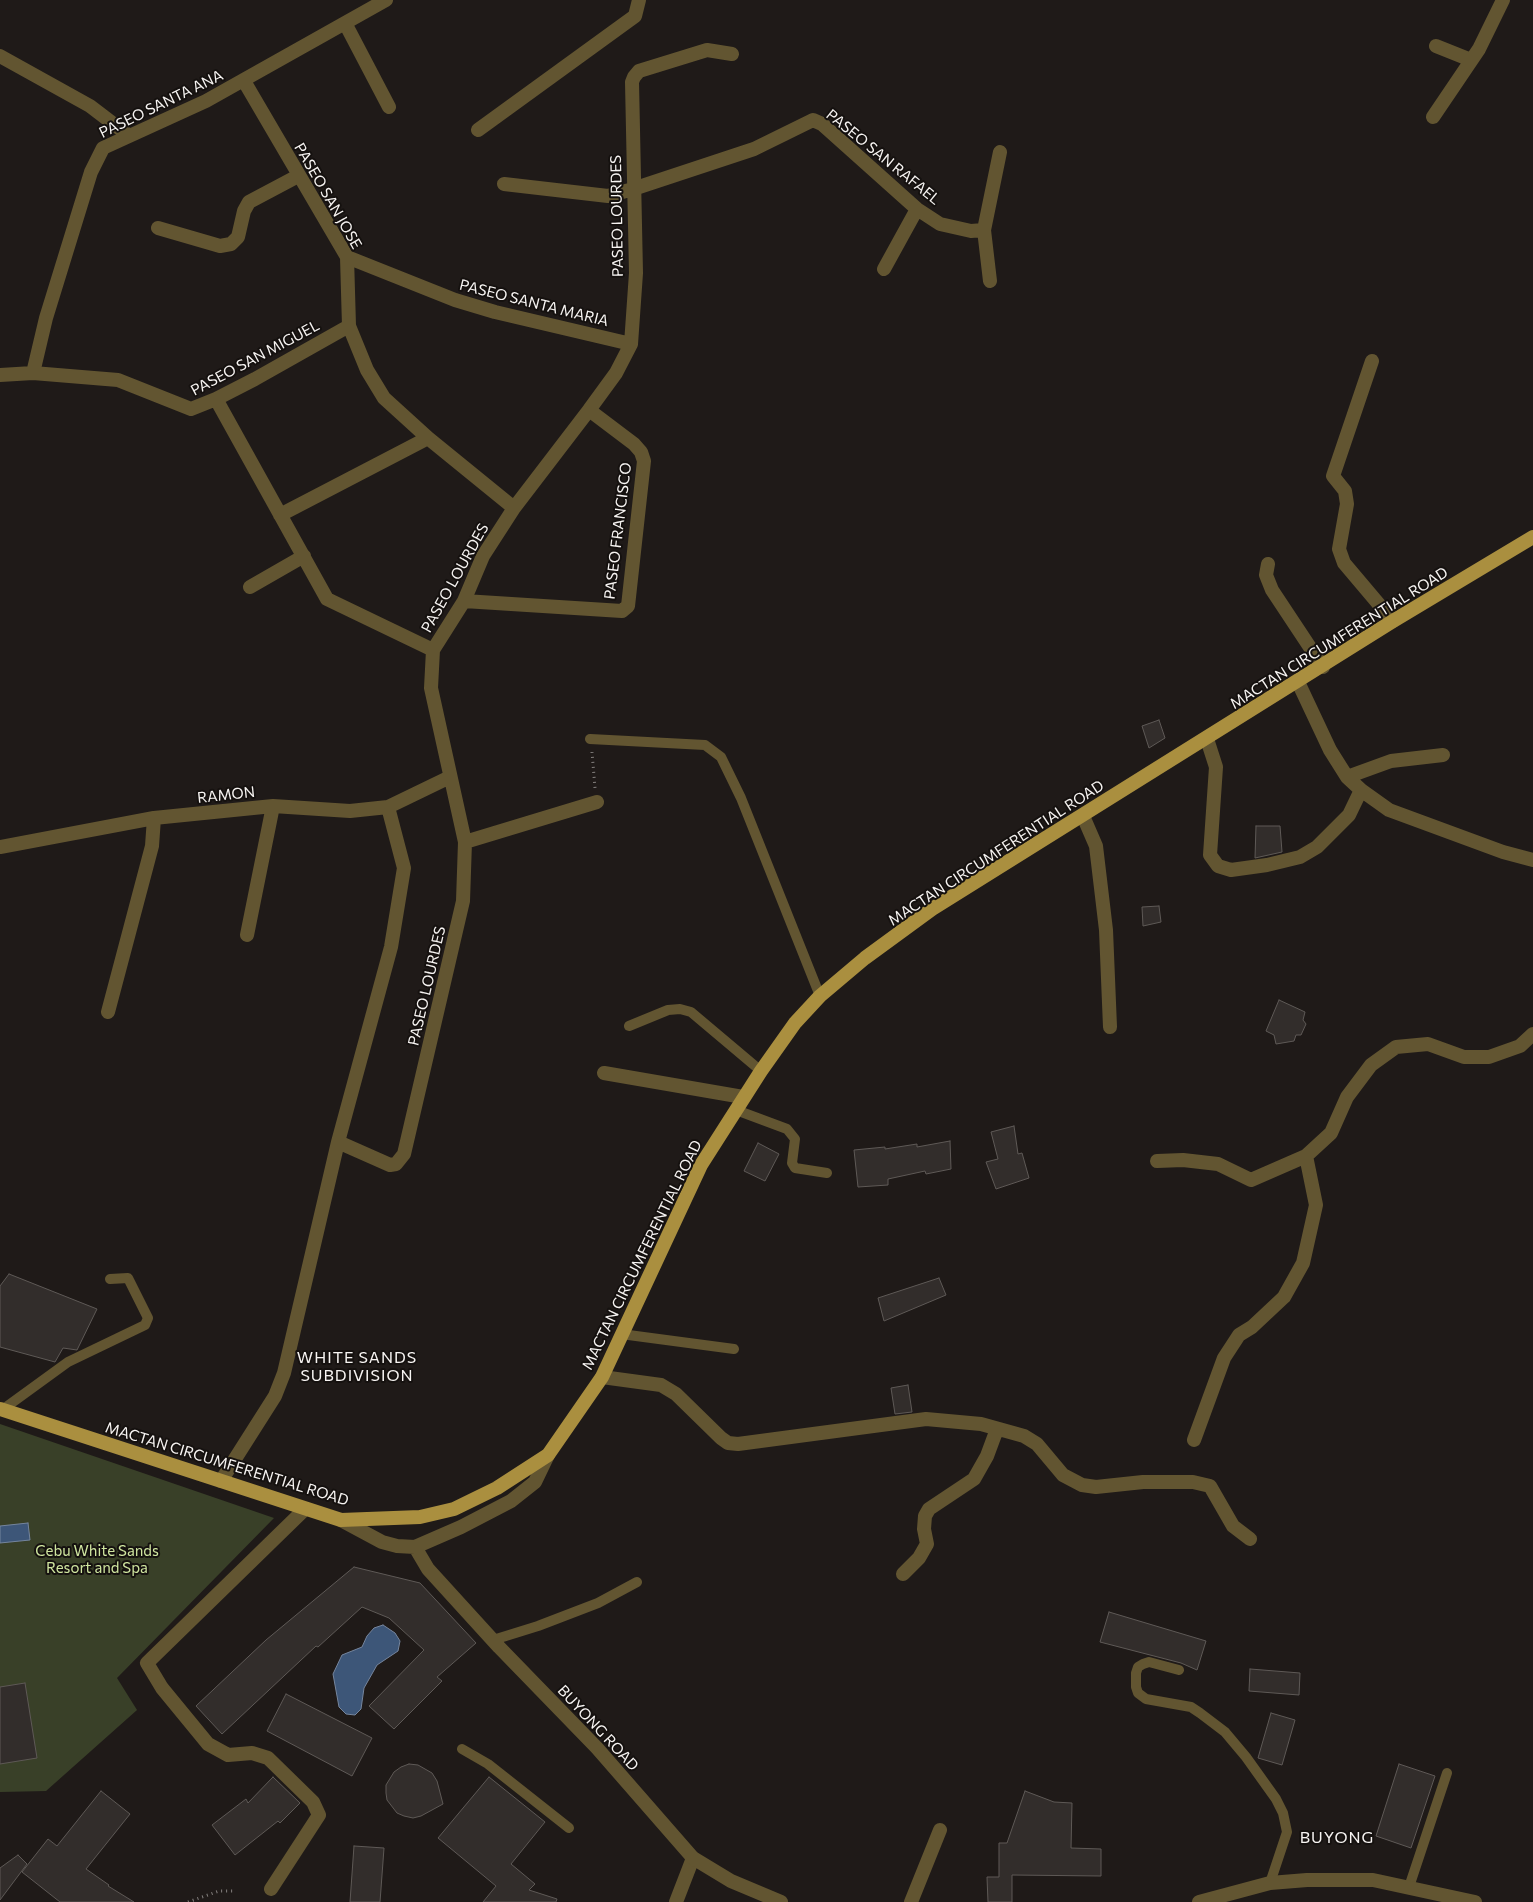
<!DOCTYPE html>
<style>
body{margin:0}
canvas{display:block;background:#1f1a18}
</style>
<canvas width="1533" height="1902"></canvas>
<script>
const context = document.querySelector('canvas').getContext('2d');
context.lineJoin = 'round';
function paint(path, color) {
  context.fillStyle = color;
  context.fill(path, 'evenodd');
}
function poly(rows) {
  const path = new Path2D();
  for (const r of rows) {
    path.moveTo(r[0], r[1]);
    for (let i = 2; i < r.length; i += 2) path.lineTo(r[i], r[i + 1]);
  }
  return path;
}
function trace(path, color, width, dash) {
  context.strokeStyle = color;
  context.lineWidth = width;
  context.lineCap = dash ? 'butt' : 'round';
  context.setLineDash(dash || []);
  context.stroke(path);
}
function write(font, color, halo, rows, align = 'center') {
  context.font = font + ' Commissioner,sans-serif';
  context.lineWidth = 4;
  context.setLineDash([]);
  context.textBaseline = 'middle';
  context.strokeStyle = halo;
  context.fillStyle = color;
  for (const [text, x, y, turn = 0] of rows) {
    context.save();
    context.translate(x, y);
    context.rotate((+turn || 0) * Math.PI / 180);
    context.textAlign = isNaN(turn) ? turn : align;
    if (halo) context.strokeText(text, 0, 0);
    context.fillText(text, 0, 0);
    context.restore();
  }
}
paint(poly([
 [0,1424,274,1518,117,1678,137,1710,46,1791,0,1792]
]), '#394028');
const water = poly([
 [28,1523,30,1540,0,1543,0,1526,28,1523],
 [383,1625,395,1633,400,1641,398,1651,377,1665,364,1688,361,1709,355,1715,346,1714,339,1707,333,1674,342,1655,362,1647,367,1636,374,1628,383,1625]
]);
paint(water, '#3d5678');
trace(water, '#75859d', 1);
const building = poly([
 [1159,720,1165,738,1149,748,1142,726,1159,720],
 [1256,826,1280,826,1282,852,1255,858,1256,826],
 [1159,906,1161,922,1143,926,1142,907,1159,906],
 [1279,1000,1305,1012,1303,1020,1306,1024,1301,1035,1296,1035,1294,1041,1276,1044,1274,1035,1266,1031,1279,1000],
 [1014,1126,1018,1154,1022,1153,1029,1178,996,1189,986,1162,998,1159,991,1132,1014,1126],
 [950,1141,951,1169,926,1174,925,1171,888,1179,888,1185,858,1187,854,1150,885,1147,885,1149,917,1144,917,1147,950,1141],
 [758,1143,779,1154,765,1181,744,1171,758,1143],
 [9,1274,97,1309,77,1350,63,1348,55,1362,0,1347,0,1286,9,1274],
 [939,1278,946,1295,884,1321,878,1298,939,1278],
 [908,1385,912,1412,895,1414,891,1388,908,1385],
 [354,1567,420,1583,476,1643,437,1677,442,1681,394,1729,369,1706,424,1650,389,1618,362,1607,318,1647,316,1646,222,1734,196,1706,266,1640,354,1567],
 [1109,1612,1206,1641,1197,1670,1181,1663,1100,1642,1109,1612],
 [1250,1669,1300,1673,1299,1695,1249,1691,1250,1669],
 [25,1683,37,1758,0,1764,0,1687,25,1683],
 [286,1694,372,1738,352,1776,267,1731,286,1694],
 [1271,1713,1295,1720,1282,1765,1258,1758,1271,1713],
 [409,1764,418,1765,432,1773,437,1781,443,1804,421,1816,413,1818,404,1816,397,1813,387,1800,386,1793,386,1785,394,1772,401,1767,409,1764],
 [1399,1764,1435,1776,1411,1848,1376,1836,1399,1764],
 [273,1777,300,1803,280,1823,278,1821,235,1855,212,1825,246,1799,248,1803,273,1777],
 [489,1777,545,1822,511,1864,535,1884,529,1890,557,1899,556,1902,483,1902,496,1886,438,1838,489,1777],
 [101,1791,130,1814,86,1869,109,1885,108,1886,134,1902,60,1902,22,1872,48,1839,57,1846,101,1791],
 [1025,1791,1054,1802,1072,1803,1071,1848,1101,1849,1101,1876,1012,1875,1012,1902,988,1902,987,1877,999,1877,999,1843,1007,1843,1025,1791],
 [354,1846,384,1848,380,1902,350,1902,354,1846],
 [18,1855,27,1864,0,1900,0,1868,18,1855]
]);
paint(building, '#322d2b');
trace(building, '#5e5956', 1);
trace(poly([
 [592,752,595,788],
 [188,1902,219,1891,236,1891]
]), '#837f7d', 3, [1, 4]);
trace(poly([
 [590,739,705,745,721,757,741,798,820,996],
 [629,1026,668,1010,680,1009,691,1012,761,1071],
 [736,1110,787,1129,795,1139,792,1163,795,1168,827,1173],
 [621,1334,734,1349],
 [2,1410,68,1362,145,1325,148,1318,128,1278,110,1279],
 [493,1640,538,1626,598,1603,637,1582],
 [1179,1670,1149,1662,1143,1664,1138,1667,1136,1673,1136,1687,1138,1693,1146,1699,1191,1707,1200,1713,1225,1732,1246,1757,1276,1799,1283,1813,1287,1832,1270,1883],
 [462,1749,488,1764,569,1828],
 [1409,1887,1447,1773]
]), '#625531', 10);
trace(poly([
 [345,23,389,107],
 [1436,46,1471,60],
 [0,56,90,106,128,135],
 [244,81,347,257,349,326,367,370,384,398,428,438,514,508],
 [1433,117,1479,49,1503,0],
 [478,130,635,16,639,0],
 [504,184,608,196,633,189,754,149,813,120,822,124,917,209,940,224,971,231,984,230],
 [158,228,220,246,231,244,238,237,244,211,249,202,298,176],
 [347,257,455,300,495,312,631,344],
 [884,269,917,209],
 [990,281,984,230,1000,152],
 [1372,361,1333,476,1345,491,1347,504,1339,549,1344,563,1393,621],
 [33,373,46,318,91,172,103,148,206,101,386,0],
 [0,375,33,373,118,380,191,409,216,399,255,379,349,326],
 [216,399,327,599,433,650],
 [280,515,428,438],
 [1268,564,1266,575,1272,590,1323,667],
 [250,587,304,556],
 [464,601,622,611,628,606,644,461,641,452,634,444,589,410],
 [1298,682,1330,750,1347,777,1361,790,1389,810,1503,852,1533,860],
 [1207,739,1216,767,1210,855,1218,866,1231,870,1267,865,1300,857,1317,847,1349,815,1361,790],
 [1347,777,1391,761,1443,755],
 [1083,816,1096,846,1106,930,1110,1027],
 [465,842,597,802],
 [0,847,154,818,273,806,350,811,388,807,450,777],
 [247,935,273,806],
 [108,1012,152,846,154,818],
 [604,1073,743,1097],
 [338,1142,390,1165,396,1164,404,1154,463,901,465,842,431,688,433,650,464,601,483,556,514,508,589,410,616,373,631,344,636,273,632,82,634,77,639,71,707,50,732,54],
 [1157,1161,1183,1160,1218,1164,1251,1180,1306,1156,1331,1133,1347,1097,1371,1065,1396,1047,1428,1044,1464,1057,1489,1057,1520,1046,1533,1034],
 [602,1377,661,1385,676,1394,721,1438,728,1443,738,1444,926,1419,981,1424,1024,1436,1037,1444,1063,1475,1082,1485,1096,1487,1143,1482,1193,1482,1210,1486,1233,1526,1250,1539],
 [1194,1440,1224,1358,1239,1335,1252,1327,1284,1297,1303,1263,1316,1205,1306,1156],
 [221,1481,275,1396,284,1373,338,1142,391,947,404,868,388,807],
 [903,1574,919,1558,927,1544,924,1529,925,1516,929,1509,974,1479,987,1456,997,1429],
 [271,1889,319,1815,313,1802,268,1758,252,1753,228,1755,208,1744,162,1688,147,1663,305,1509],
 [676,1902,693,1858],
 [911,1902,940,1830]
]), '#625531', 14);
trace(poly([
 [341,1520,382,1542,397,1546,415,1547,461,1527,511,1501,535,1482,548,1455],
 [415,1547,428,1569,499,1647,597,1748,693,1858,731,1881,781,1902],
 [1199,1902,1270,1883,1307,1880,1373,1880,1475,1902]
]), '#625531', 14);
trace(poly([
 [0,1409,341,1520,420,1517,454,1509,497,1488,548,1455,602,1377,701,1165,761,1071,795,1023,820,996,865,958,932,909,1393,621,1533,537]
]), '#aa8f3f', 14);
write('15px', '#f7f4f2', '#15110f', [
 ["PASEO SANTA ANA",161,104,-26],
 ["PASEO SAN RAFAEL",883,157,39],
 ["PASEO SAN JOSE",328,196,60],
 ["PASEO LOURDES",617,216,-91],
 ["PASEO SANTA MARIA",534,303,14],
 ["PASEO SAN MIGUEL",255,358,-28],
 ["PASEO FRANCISCO",618,531,-83],
 ["PASEO LOURDES",455,578,-61],
 ["MACTAN CIRCUMFERENTIAL ROAD",1339,638,-32],
 ["RAMON",226,795,-6],
 ["MACTAN CIRCUMFERENTIAL ROAD",996,853,-33],
 ["PASEO LOURDES",427,986,-77],
 ["MACTAN CIRCUMFERENTIAL ROAD",642,1255,-64],
 ["MACTAN CIRCUMFERENTIAL ROAD",227,1464,17],
 ["BUYONG ROAD",598,1728,47]
]);
write('15px', '#d0e6a0', '#15110f', [
 ["Cebu White Sands",97,1551],
 ["Resort and Spa",97,1568]
]);
context.letterSpacing = '1px';
write('16px', '#f7f4f2', '#15110f', [
 ["WHITE SANDS",357,1358],
 ["SUBDIVISION",357,1376],
 ["BUYONG",1337,1838]
]);
context.letterSpacing = '0px';
</script>
